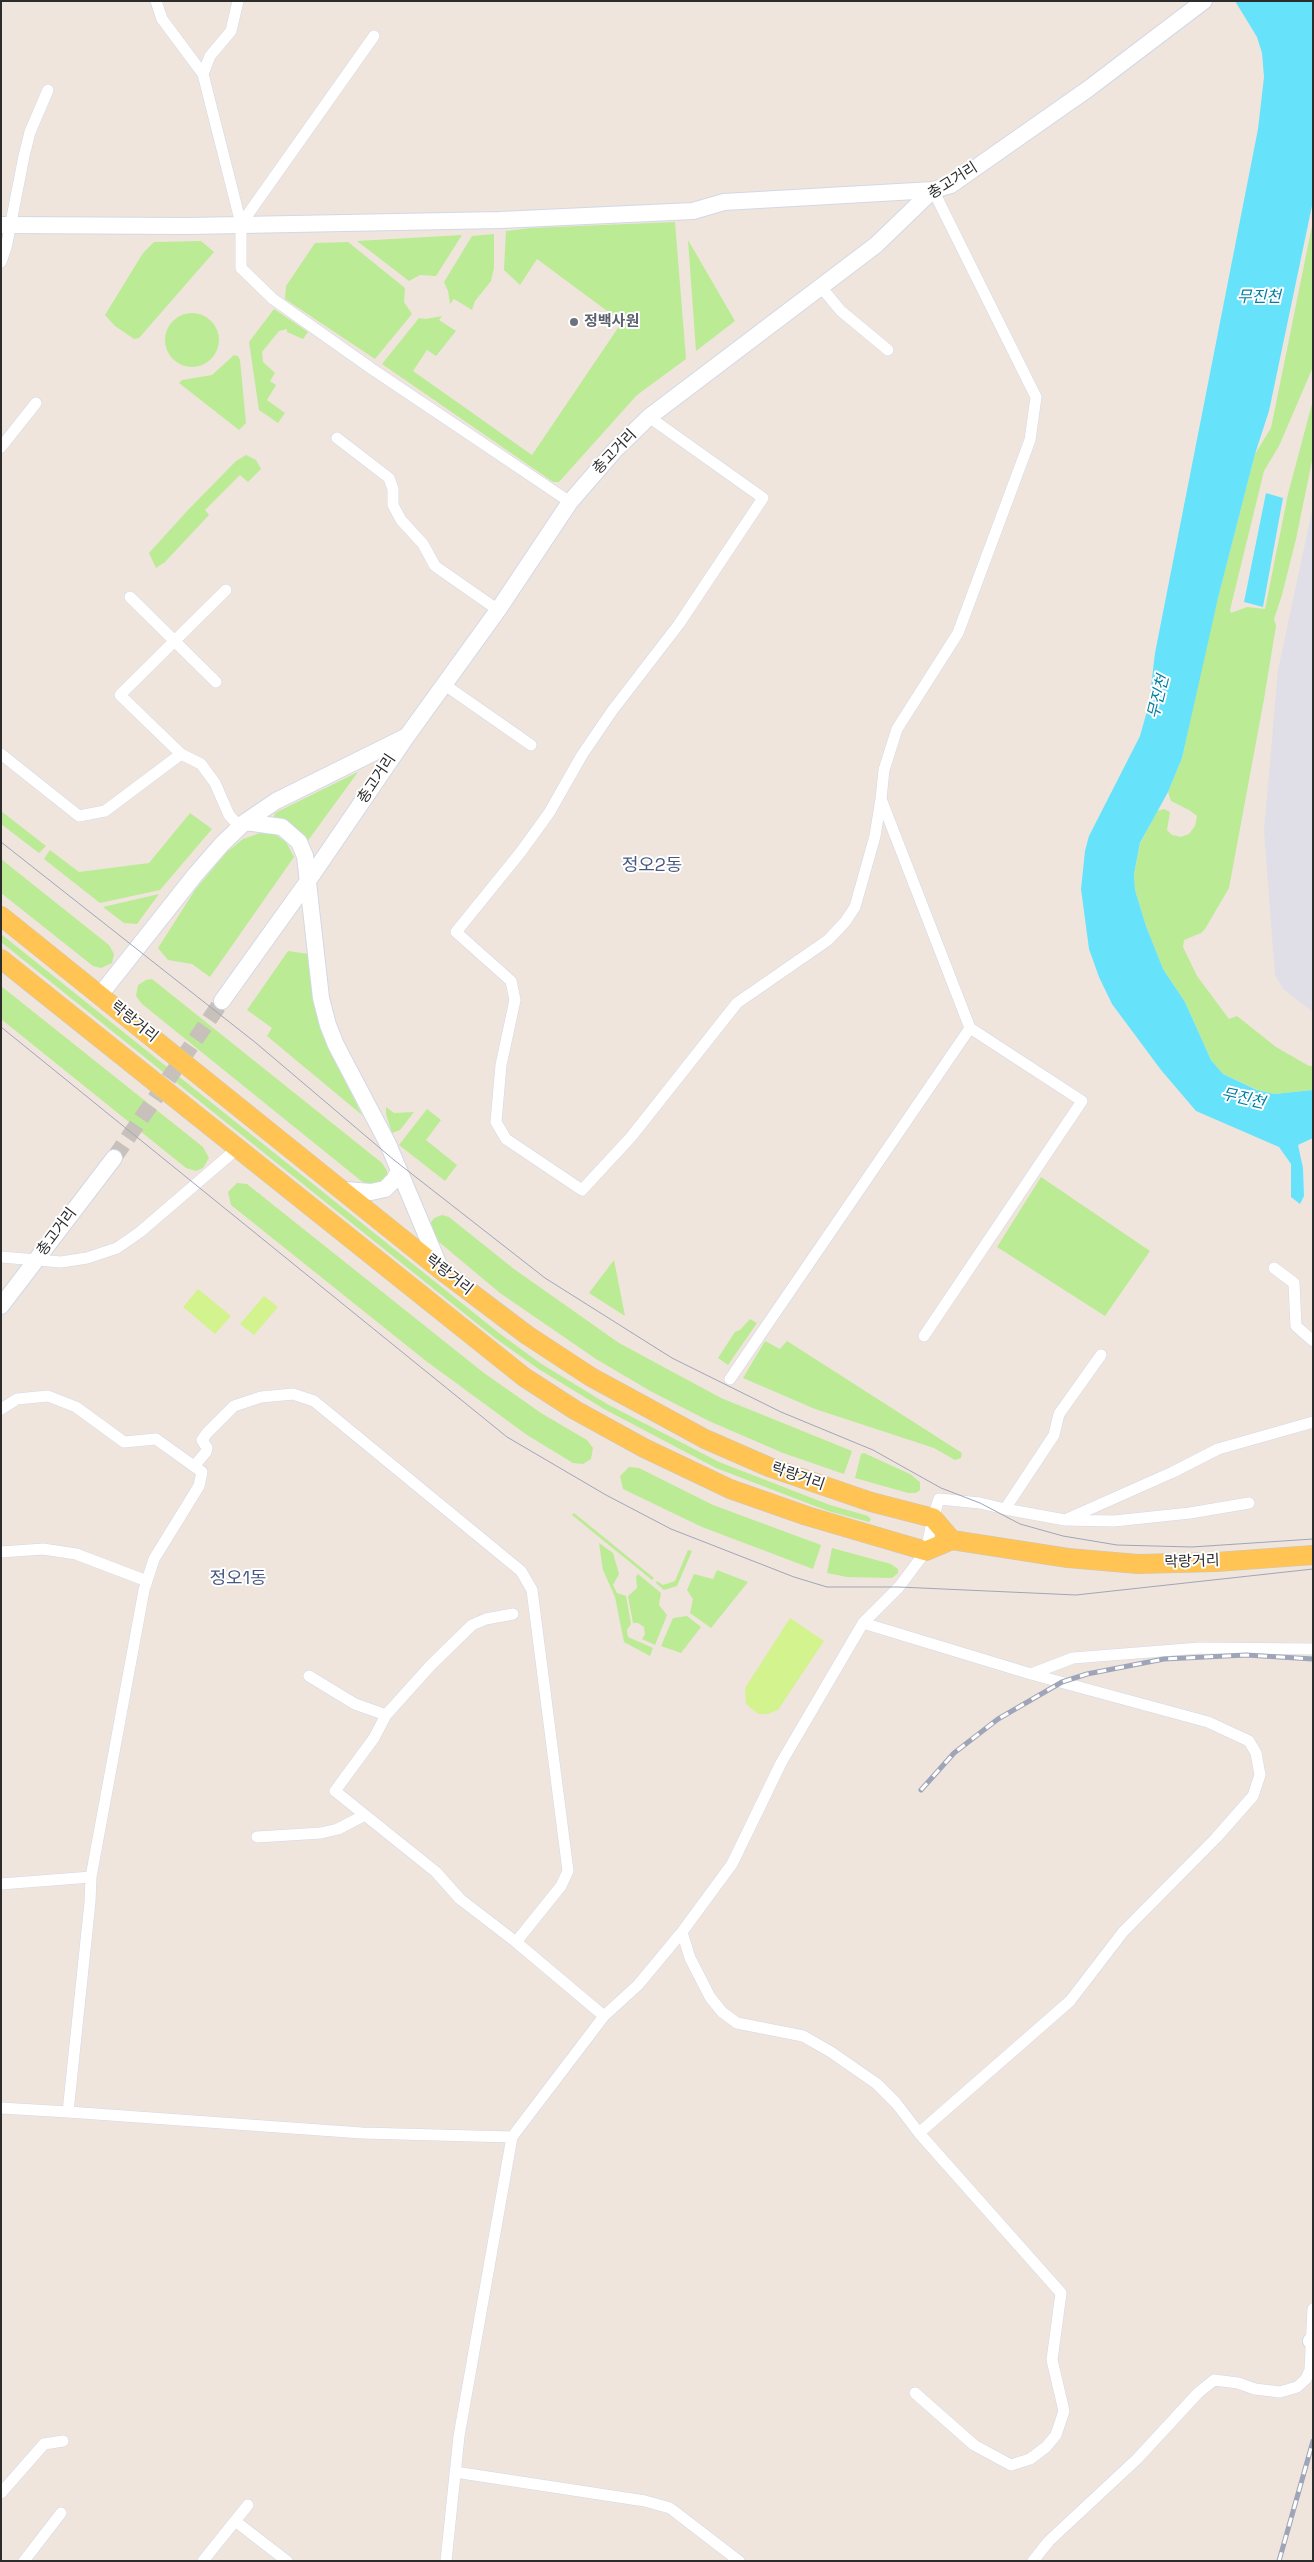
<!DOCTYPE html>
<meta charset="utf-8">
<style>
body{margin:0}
#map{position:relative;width:1314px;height:2562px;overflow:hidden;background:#efe5dd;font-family:"Space Grotesk",sans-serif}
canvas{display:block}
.frame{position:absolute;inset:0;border:2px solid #2c2c2c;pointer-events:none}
</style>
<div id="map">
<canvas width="1314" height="2562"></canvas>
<div class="frame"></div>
</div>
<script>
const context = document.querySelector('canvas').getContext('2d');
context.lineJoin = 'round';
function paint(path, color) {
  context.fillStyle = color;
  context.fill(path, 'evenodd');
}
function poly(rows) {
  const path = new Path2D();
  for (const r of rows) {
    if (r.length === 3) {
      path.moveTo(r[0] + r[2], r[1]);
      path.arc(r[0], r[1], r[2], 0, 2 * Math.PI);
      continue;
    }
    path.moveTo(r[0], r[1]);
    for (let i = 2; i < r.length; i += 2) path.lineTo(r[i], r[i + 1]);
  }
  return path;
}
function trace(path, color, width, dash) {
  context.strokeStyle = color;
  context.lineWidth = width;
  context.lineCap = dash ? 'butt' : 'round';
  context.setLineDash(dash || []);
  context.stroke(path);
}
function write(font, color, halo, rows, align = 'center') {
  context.font = font + ' "Space Grotesk","Noto Sans KR",sans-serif';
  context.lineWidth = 4;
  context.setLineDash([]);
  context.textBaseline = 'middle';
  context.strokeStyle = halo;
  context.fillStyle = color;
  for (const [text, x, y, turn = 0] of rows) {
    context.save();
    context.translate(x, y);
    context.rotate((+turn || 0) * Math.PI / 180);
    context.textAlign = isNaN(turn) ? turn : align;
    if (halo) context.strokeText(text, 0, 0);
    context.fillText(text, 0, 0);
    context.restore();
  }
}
paint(poly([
 [1313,506,1313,1012,1283,989,1275,975,1264,831,1278,670]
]), '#e0dee7');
paint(poly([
 [1313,221,1313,367,1279,446,1264,471,1230,610,1231,613,1247,607,1265,609,1288,494,1313,400,1313,456,1296,539,1282,595,1274,619,1276,626,1264,699,1229,888,1205,929,1201,933,1184,940,1183,947,1197,976,1229,1019,1237,1016,1276,1047,1309,1066,1313,1066,1313,1090,1274,1094,1258,1090,1223,1074,1211,1060,1185,1002,1163,969,1146,926,1135,890,1134,874,1140,844,1157,811,1164,809,1170,812,1167,830,1172,835,1181,837,1189,834,1195,826,1197,816,1189,810,1171,801,1168,792,1182,758,1207,640,1255,454,1271,428],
 [675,222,686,359,637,395,559,482,553,482,382,364,419,318,426,319,442,316,439,320,456,331,436,356,427,350,413,371,532,455,622,322,537,259,520,285,504,270,506,231,531,228],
 [494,234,494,268,491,281,475,301,472,310,454,299,450,304,448,291,444,282,472,236],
 [462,235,436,276,420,275,409,281,357,241],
 [688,240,735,321,696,351],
 [201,241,214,252,139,338,134,339,115,326,105,315,143,253,154,242],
 [348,242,405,288,404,302,412,314,375,359,285,299,286,286,315,243],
 [274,309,308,332,303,339,287,332,287,329,279,331,262,352,263,362,275,373,270,381,276,385,267,400,285,413,278,423,259,410,249,342],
 [192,340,27],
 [234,355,238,356,240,360,246,423,239,430,179,383,182,380,212,375],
 [246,455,256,460,261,469,248,482,240,475,205,510,209,515,165,562,156,568,149,553,188,510,236,461],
 [358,772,304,846,273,819,275,813],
 [1,811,46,846,39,853,1,824],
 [190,813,212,829,160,890,100,903,44,859,50,850,79,872,149,863],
 [263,832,273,833,286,842,294,857,210,977,192,964,168,960,158,948,195,890,227,852,243,839],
 [1,859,109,945,114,954,112,963,101,968,93,966,1,893],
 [159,894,137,924,124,923,103,907],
 [1,934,499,1333,540,1363,607,1404,719,1462,830,1505,868,1516,871,1519,869,1522,828,1511,716,1468,604,1409,537,1368,495,1338,1,942],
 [288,951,309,954,310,977,317,1014,328,1046,362,1115,267,1036,272,1028,247,1010],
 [152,979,382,1163,387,1171,387,1177,381,1185,365,1184,142,1004,136,996,138,985,146,980],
 [1,986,203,1147,209,1158,203,1168,196,1171,186,1168,1,1019],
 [386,1107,394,1113,414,1112,400,1130,392,1133,386,1114],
 [427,1109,441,1120,426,1140,457,1165,445,1181,399,1145],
 [1041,1177,1150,1251,1105,1316,997,1247],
 [237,1183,247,1184,484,1373,541,1413,587,1440,593,1448,591,1459,583,1464,573,1463,527,1435,426,1361,231,1205,228,1192],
 [442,1215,449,1217,514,1269,619,1343,721,1398,852,1451,844,1474,783,1453,709,1421,652,1392,596,1359,500,1293,433,1237,430,1224,434,1218],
 [614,1260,625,1316,589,1293],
 [750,1319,757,1323,728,1365,718,1358,735,1332,740,1330],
 [765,1341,780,1349,787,1341,962,1453,961,1458,955,1460,934,1448,815,1409,743,1378],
 [864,1453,910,1474,920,1482,920,1490,916,1493,908,1493,855,1478,861,1454],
 [629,1467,639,1468,713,1505,821,1545,813,1569,702,1527,623,1489,620,1476],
 [574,1513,654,1578,652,1580,572,1515],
 [599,1543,613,1553,619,1574,613,1585,617,1593,626,1596,631,1624,627,1630,628,1637,653,1648,650,1656,624,1642,615,1597,603,1570],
 [832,1548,891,1564,898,1569,898,1573,892,1578,847,1577,827,1573],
 [688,1550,692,1551,677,1586,664,1590,656,1583,657,1581,663,1585,675,1581],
 [717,1570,748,1582,711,1628,690,1613,693,1599,687,1590,694,1574,713,1579],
 [638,1574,661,1593,659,1605,667,1615,655,1645,642,1639,645,1634,644,1627,638,1623,633,1623,628,1596,637,1588,636,1577],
 [687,1616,701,1627,681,1653,661,1646,673,1618]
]), '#bbeb95');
paint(poly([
 [198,1289,231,1316,215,1334,183,1307],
 [264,1296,278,1307,254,1335,240,1324],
 [790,1618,824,1641,778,1710,768,1714,758,1714,746,1704,745,1688]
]), '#d3f38f');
paint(poly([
 [1235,1,1313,1,1313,201,1269,411,1255,454,1218,598,1182,758,1168,792,1140,843,1134,874,1135,890,1146,926,1163,969,1185,1002,1211,1060,1223,1074,1257,1090,1274,1094,1313,1090,1313,1138,1298,1145,1303,1168,1304,1196,1300,1204,1291,1197,1291,1164,1279,1147,1196,1111,1161,1070,1112,1004,1099,977,1089,949,1081,889,1085,851,1089,836,1140,736,1149,704,1155,653,1258,129,1264,77,1262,53,1257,37],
 [1266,493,1283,498,1263,607,1244,602]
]), '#66e3fb');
trace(poly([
 [114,1158,222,1001]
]), '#c8c0ba', 16, [16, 8]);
const street = poly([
 [156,1,162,19,203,74],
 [238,1,231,31,210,56,203,74,241,224,241,268,273,299,372,369,570,502],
 [241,224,374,36],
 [1,262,6,248,24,156,30,132,48,90],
 [821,287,841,311,888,350],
 [649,417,763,498,679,624,612,711,582,755,549,813,520,853,456,932,511,981,515,1000,501,1065,496,1122,506,1139,582,1190,631,1137,737,1003,828,940,845,922,855,907,875,836,881,799],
 [337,438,389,478,393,489,393,505,401,520,423,544,435,566,498,610],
 [1,447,36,403],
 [130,597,216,682],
 [445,685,531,745],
 [1,754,79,816,105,811,181,754,201,764,215,783,229,815,240,827],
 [181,754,120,695,226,590],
 [1,1257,61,1262,87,1258,117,1248,140,1232,239,1147],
 [1274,1268,1294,1283,1296,1326,1313,1341],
 [924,1336,1082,1101,970,1028,881,799,884,770,897,729,958,633,1030,440,1036,397,933,190],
 [730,1379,970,1028],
 [1,1409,17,1399,48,1396,76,1407,124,1442,156,1439,202,1472,199,1486,154,1559,144,1590,91,1877,1,1884],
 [195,1465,206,1452,207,1448,202,1440,207,1433,234,1406,261,1397,293,1394,314,1401,521,1571,532,1590,568,1871,561,1886,516,1942,604,2016],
 [1005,1509,1065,1520,1114,1521,1190,1513,1249,1503],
 [1065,1520,1173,1472,1218,1449,1313,1422],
 [1,1552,43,1549,76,1554,147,1581],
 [513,1614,486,1619,472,1625,431,1665,386,1715,374,1738,335,1791,436,1872,460,1899,516,1942],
 [863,1623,1031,1674,1208,1722,1249,1741,1256,1753,1260,1775,1253,1796,1216,1838,1123,1932,1070,2001,919,2133,1061,2293,1052,2360,1064,2411,1056,2435,1046,2447,1030,2459,1011,2465,974,2445,915,2393],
 [1031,1674,1073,1658,1200,1648,1313,1649],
 [309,1676,355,1704,386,1715],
 [257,1837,321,1833,338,1829,363,1816],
 [91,1877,90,1902,68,2112,362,2133,512,2137],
 [682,1932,690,1958,710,1997,722,2012,737,2023,803,2036,831,2052,877,2084,896,2103,919,2133],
 [1,2108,68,2112],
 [455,2472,645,2501,670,2508,739,2561],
 [1,2493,44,2444,63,2441],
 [235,2521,248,2505],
 [24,2561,61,2513],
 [203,2561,235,2521,287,2561],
 [446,2561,459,2436,512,2137,604,2016,638,1985,682,1932,732,1864,781,1763,863,1623,899,1587,926,1551,933,1518,939,1499,980,1503,1005,1509,1054,1435,1059,1414,1101,1355],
 [1033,2561,1049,2541,1137,2459,1198,2393,1214,2380,1238,2383,1255,2389,1280,2392,1297,2387,1306,2379,1310,2370,1313,2309]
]);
const secondary = poly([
 [1,225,189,226,500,220,693,211,724,202,933,190],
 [245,822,282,827,299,842,305,856,321,998,328,1025,336,1045,388,1144,441,1270],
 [100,995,195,875,222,844,245,822,276,801,405,737],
 [222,1001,308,881,407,736,498,610,570,502,615,450,649,417,876,245,933,190,951,185,1088,89,1204,1],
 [345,1190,371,1192,385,1189,394,1180,399,1171],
 [1,1306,114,1158],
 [1311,2341,1313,2340]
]);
const primary = poly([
 [1,916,441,1270,527,1335,591,1377,705,1439,769,1467,871,1502,933,1518,952,1540],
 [1,959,524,1377,575,1410,644,1448,730,1489,807,1516,926,1551,952,1540,1068,1558,1138,1564,1216,1562,1313,1555]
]);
trace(street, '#d2d8e6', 12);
trace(secondary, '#d2d8e6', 18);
trace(primary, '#c8c8c8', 20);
trace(street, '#fff', 11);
trace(secondary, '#fff', 16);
trace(primary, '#ffc453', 19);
trace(poly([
 [1,842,256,1043,394,1160,545,1278,672,1358,781,1412,873,1450,941,1488,980,1503,1020,1524,1063,1536,1117,1545,1192,1547,1313,1539],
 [1,1027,507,1437,606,1495,671,1529,794,1577,827,1587,899,1587,1076,1595,1313,1569]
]), '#9fa5b8', 1);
const rail = poly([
 [921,1790,954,1753,998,1719,1062,1682,1087,1674,1164,1659,1246,1655,1313,1659],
 [1279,2561,1313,2441]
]);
trace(rail, '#9fa5b8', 5);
trace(rail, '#fff', 3, [9]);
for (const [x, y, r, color] of [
 [574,322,5,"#6b7280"]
]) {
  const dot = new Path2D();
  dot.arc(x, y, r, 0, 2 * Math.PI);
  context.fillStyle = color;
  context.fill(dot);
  trace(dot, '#fff', 2);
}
write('15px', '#2c2c2c', '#fff', [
 ["총고거리",953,181,-32],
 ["총고거리",615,452,-46],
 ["총고거리",377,779,-56],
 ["락랑거리",134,1022,39],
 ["총고거리",57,1232,-53],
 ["락랑거리",449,1275,38],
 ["락랑거리",798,1477,19],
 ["락랑거리",1192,1562,-2]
]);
write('bold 15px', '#5b616d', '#fff', [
 ["정백사원",584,322]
], 'left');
write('italic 16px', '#017ea4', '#fff', [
 ["무진천",1259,298],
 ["무진천",1159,697,-76],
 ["무진천",1243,1099,13]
]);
write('18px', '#475882', '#fff', [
 ["정오2동",652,866],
 ["정오1동",238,1579]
]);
</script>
